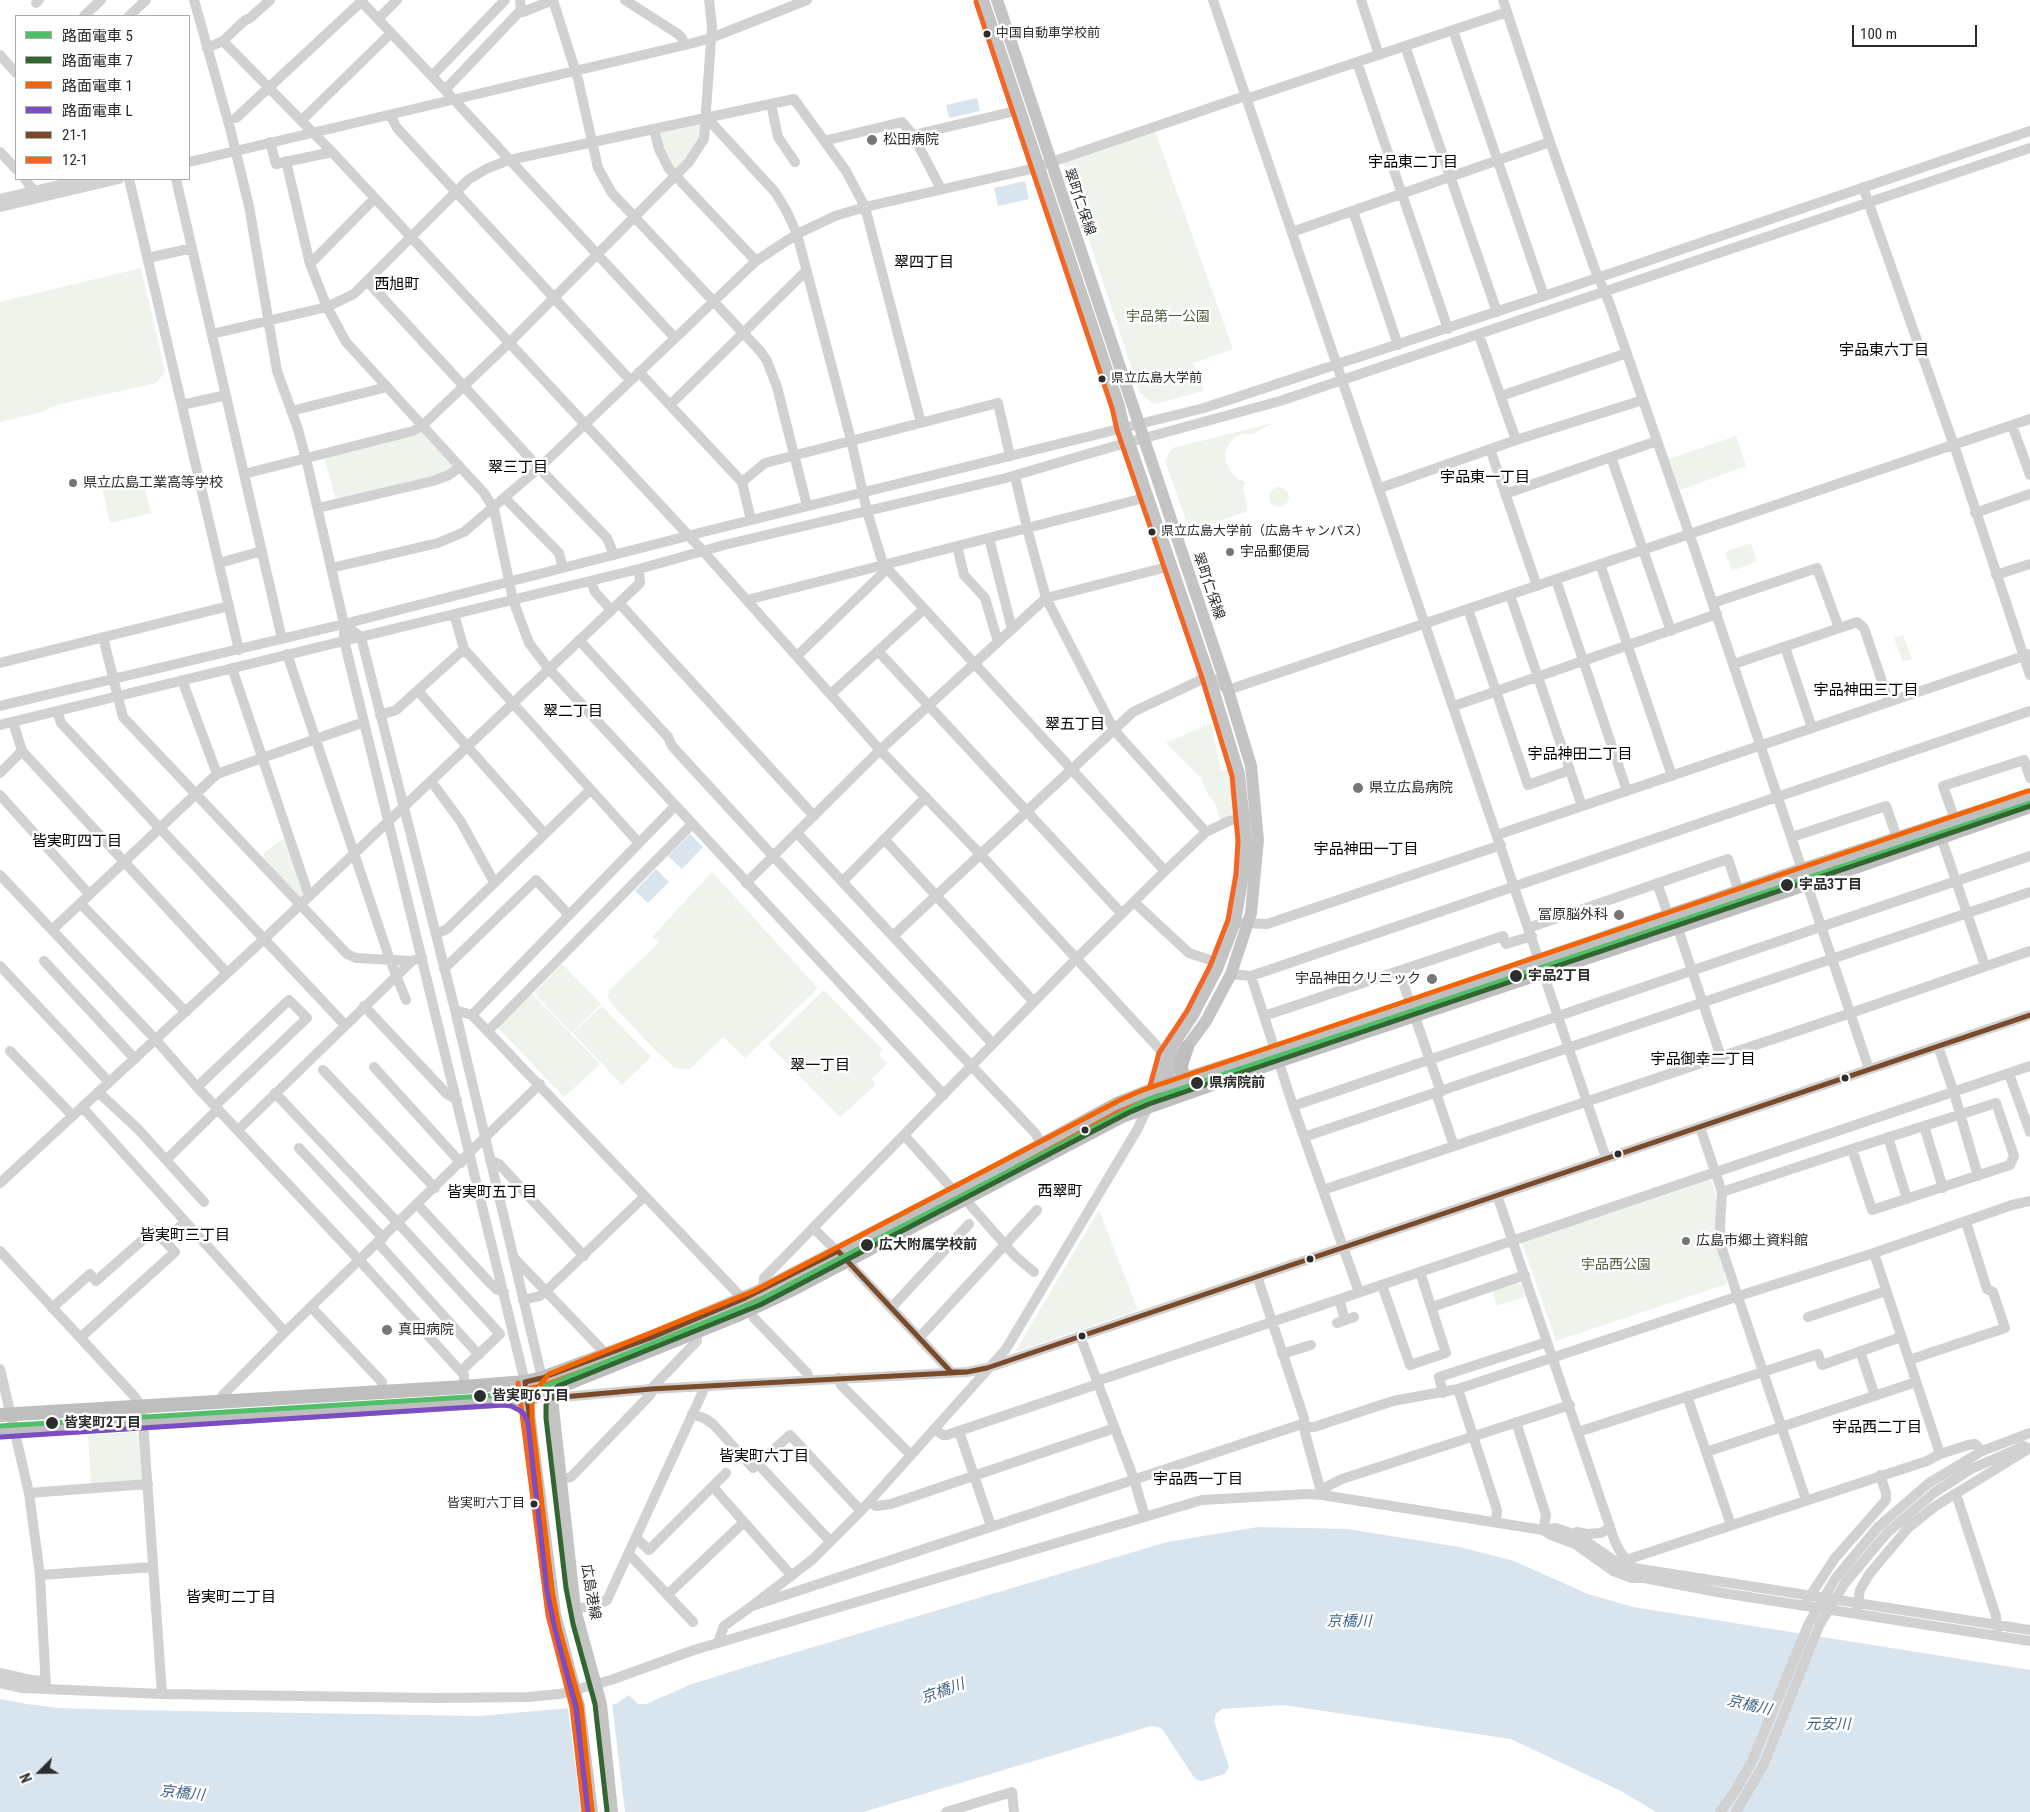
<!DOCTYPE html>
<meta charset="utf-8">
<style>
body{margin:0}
#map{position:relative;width:2030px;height:1812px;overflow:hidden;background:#fff;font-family:"Roboto Condensed","Noto Sans JP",sans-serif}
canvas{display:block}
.legend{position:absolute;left:15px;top:15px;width:175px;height:165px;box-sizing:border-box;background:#fff;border:1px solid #ababab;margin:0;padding:6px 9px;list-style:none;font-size:15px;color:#2c2c2c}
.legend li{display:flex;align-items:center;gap:10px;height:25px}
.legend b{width:25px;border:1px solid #ababab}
.north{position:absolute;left:15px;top:1747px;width:50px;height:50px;-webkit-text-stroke:4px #fff;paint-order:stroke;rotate:247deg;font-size:14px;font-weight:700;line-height:20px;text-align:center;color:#2c2c2c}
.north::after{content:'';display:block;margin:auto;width:18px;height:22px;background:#2c2c2c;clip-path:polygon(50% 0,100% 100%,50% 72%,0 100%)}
.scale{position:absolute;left:1852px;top:25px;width:125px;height:22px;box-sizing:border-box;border:2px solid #2c2c2c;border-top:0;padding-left:6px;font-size:15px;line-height:18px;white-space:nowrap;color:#2c2c2c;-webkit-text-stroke:4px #fff;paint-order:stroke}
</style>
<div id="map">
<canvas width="2030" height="1812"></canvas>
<ul class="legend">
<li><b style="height:6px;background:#51bf69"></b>路面電車 5</li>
<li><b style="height:6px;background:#316631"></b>路面電車 7</li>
<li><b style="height:6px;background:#f56400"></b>路面電車 1</li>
<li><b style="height:6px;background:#7b4cc2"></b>路面電車 L</li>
<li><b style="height:6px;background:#7a4b2a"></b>21-1</li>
<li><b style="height:6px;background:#f26522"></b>12-1</li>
</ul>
<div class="north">N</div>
<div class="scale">100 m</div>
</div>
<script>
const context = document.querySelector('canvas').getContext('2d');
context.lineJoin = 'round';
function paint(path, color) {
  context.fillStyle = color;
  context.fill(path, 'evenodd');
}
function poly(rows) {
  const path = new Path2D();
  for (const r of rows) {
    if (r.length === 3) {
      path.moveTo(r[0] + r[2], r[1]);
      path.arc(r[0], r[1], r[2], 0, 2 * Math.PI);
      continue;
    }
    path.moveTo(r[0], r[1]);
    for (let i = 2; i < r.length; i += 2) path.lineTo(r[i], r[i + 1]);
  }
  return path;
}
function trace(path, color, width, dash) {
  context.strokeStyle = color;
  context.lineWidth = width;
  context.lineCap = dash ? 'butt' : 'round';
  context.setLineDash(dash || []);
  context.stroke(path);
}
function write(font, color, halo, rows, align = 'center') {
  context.font = font + ' "Roboto Condensed","Noto Sans JP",sans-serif';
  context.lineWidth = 5;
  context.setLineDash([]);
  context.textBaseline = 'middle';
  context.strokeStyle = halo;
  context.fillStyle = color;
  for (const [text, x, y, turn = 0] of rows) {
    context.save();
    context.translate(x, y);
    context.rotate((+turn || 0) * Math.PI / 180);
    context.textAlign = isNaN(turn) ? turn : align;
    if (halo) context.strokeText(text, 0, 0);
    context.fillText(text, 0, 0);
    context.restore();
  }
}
paint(poly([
 [698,125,700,127,700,137,695,148,676,169,673,170,659,136,660,133],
 [1155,131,1233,349,1193,363,1204,391,1154,404,1140,393,1063,162],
 [141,268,165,371,157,383,56,405,42,412,0,422,0,302],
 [1273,423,1253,434,1243,434,1235,437,1229,444,1225,453,1226,462,1230,471,1238,479,1245,482,1243,487,1248,511,1190,531,1165,461,1172,448],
 [421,431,452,463,452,467,446,472,439,476,337,500,335,498,325,460,328,457],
 [1736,436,1746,466,1680,490,1669,459],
 [141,473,151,513,110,523,101,482],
 [1279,497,10],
 [1751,543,1757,561,1732,571,1725,552],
 [1903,635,1912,659,1903,662,1894,638],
 [1211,723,1221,771,1228,770,1234,811,1230,817,1221,821,1215,803,1209,796,1201,778,1166,743],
 [286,837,304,893,301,897,298,897,263,861,264,853],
 [712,872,818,988,745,1058,723,1037,691,1068,684,1070,675,1068,653,1048,611,1003,607,995,610,990,659,942,652,937],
 [562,964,601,1004,572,1033,534,993],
 [824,990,883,1050,879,1055,887,1063,872,1079,876,1085,840,1117,768,1044],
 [531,993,600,1064,564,1097,497,1027],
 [602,1006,651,1057,622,1085,573,1033],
 [1707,1178,1711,1180,1715,1192,1717,1201,1714,1238,1727,1284,1556,1341,1522,1243,1524,1240],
 [1099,1210,1138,1310,1015,1352],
 [1517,1283,1522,1286,1526,1296,1497,1306,1493,1295,1495,1290],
 [135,1432,140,1437,144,1478,139,1482,91,1484,88,1435]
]), '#eef3eb');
paint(poly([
 [977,98,980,111,949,118,946,105],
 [1025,181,1029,199,998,206,994,188],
 [690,834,703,847,682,869,668,856],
 [656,869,669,882,648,903,635,891],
 [1258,1527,1347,1529,1459,1547,1514,1561,1588,1594,1633,1607,2030,1670,2030,1812,1656,1812,1621,1791,1511,1739,1284,1705,1222,1709,1216,1714,1214,1721,1229,1767,1225,1774,1202,1781,1195,1779,1163,1730,1158,1727,1151,1726,863,1812,0,1812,0,1699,27,1704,58,1708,126,1710,479,1716,616,1704,629,1695,638,1704,646,1704,692,1684,753,1665,1167,1542]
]), '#d8e4ee');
paint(poly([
 [612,1703,625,1812,581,1812,568,1708]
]), '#fff');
trace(poly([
 [194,0,230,128,249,206,277,371,298,429,308,467,344,624,344,640,525,1382],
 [360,0,445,90,675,338],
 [553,0,578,79,598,168,612,193,761,352,767,361,777,387,807,506],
 [625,0,678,34,682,38,685,45],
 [1213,0,1606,1158],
 [1361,0,1379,55],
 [1503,0,1550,142,1594,267,1609,302,1689,533,1869,1069],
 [36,3,39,0],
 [521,10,523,12,553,0],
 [84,16,101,0],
 [129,16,146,0],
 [378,19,397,0],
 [1453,30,1544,296],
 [223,41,332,152,703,551,880,750,980,854,1166,1056],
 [1405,46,1497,312],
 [207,48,223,41,244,21,250,18,270,0],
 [0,55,16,73],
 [1357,62,1448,329],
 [432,76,505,0],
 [445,90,521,10,520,0],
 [1246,99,1507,12],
 [771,104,778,137,795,162],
 [390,115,397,128,630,380],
 [236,118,363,0],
 [707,118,775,192,786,210,797,234,851,440,867,511,883,564,1165,871],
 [301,121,391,33],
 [654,129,659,149,669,169,756,261],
 [913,135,941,189],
 [824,141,902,122,913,135,1020,110],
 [270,142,276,164,332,152],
 [0,152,16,169],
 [286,161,310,264,327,307,346,342,484,493,494,509,513,600,529,643,548,668,944,1095],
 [189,162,685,45,711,38,807,0],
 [25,179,34,191],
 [129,179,239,650],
 [176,179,282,639],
 [1863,187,1957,454,2030,675],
 [0,199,85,179,99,182],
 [0,207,119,179],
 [1353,211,1398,345],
 [1292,232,1550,142],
 [148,258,192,248],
 [310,264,374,199],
 [368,282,539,468,607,538,614,555],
 [212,334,327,307,354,294,469,179,488,168,509,160,794,99,846,171,865,207,921,423],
 [1479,335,1516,440],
 [639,372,742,482,751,520],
 [1501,396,1627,353],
 [182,405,226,395],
 [670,405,806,271],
 [291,411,387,387],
 [2012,425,2030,475],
 [1490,449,1537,586],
 [1611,457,1671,631],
 [244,474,413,431,422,426,509,343,689,162,704,139,712,26,709,0],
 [1015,476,1027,528,1046,598,1114,730,1206,832],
 [742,482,765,463,998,403,1010,456],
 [1380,488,1516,440,1643,400],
 [1505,494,1657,441],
 [505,498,559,553,563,568],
 [318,508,433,481,449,475,460,467],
 [1975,513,2030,494],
 [989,538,1012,629],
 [957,546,964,575,985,598,998,642],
 [219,563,262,551],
 [1600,564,1672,776],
 [331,568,438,543,464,532,539,468,756,261,797,234,835,216,865,207,1031,169,1245,96],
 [1996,575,2030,564],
 [1556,580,1627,791],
 [591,581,595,592,611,610],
 [1510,595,1582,806],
 [747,600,1148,497],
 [619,603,814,816],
 [1713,603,1817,568,1839,628],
 [1468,609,1528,785,1570,770],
 [454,614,464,649,639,843],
 [344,624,361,637,455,1010,542,1378],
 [103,637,123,717,347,954,356,958,412,961,422,957],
 [579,640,668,737,672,746,773,856,1035,1133,1042,1145],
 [1785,647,1812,728],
 [878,651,1122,914],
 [287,654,390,960,406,1000],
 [797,656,887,569],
 [0,663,229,606],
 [1734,664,1857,622,1864,628,1889,702],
 [232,668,309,896],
 [182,680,217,774],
 [418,691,545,834],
 [831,694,924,609],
 [0,706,344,624,711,530,1204,408,1544,296,2030,131],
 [1454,706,1717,614],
 [57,711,61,723,345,1025],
 [380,715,396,710,464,649],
 [13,722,22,751,227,973],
 [0,725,639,569,724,545,1006,478,1108,448,1280,401,2030,148],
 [0,773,22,751],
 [431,781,461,822,494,882],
 [0,795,89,894],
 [1955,820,1943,786,2024,760,2030,778],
 [797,833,993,1044],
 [1497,835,2030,654],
 [1792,837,1886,806,1897,838],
 [1941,837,1985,966],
 [884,839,1034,1002],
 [0,875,156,1040,197,1087,360,1261,464,1375,464,1387],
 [843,881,926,797],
 [746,883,880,750,1046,598,1171,566],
 [1657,883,1669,917],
 [1134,902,1189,953,1219,963],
 [80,903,186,1012],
 [1241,923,1267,924,1501,845],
 [1677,926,1721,1057],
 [1528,928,1728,859,1739,892],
 [52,930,217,774,364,722],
 [436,934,447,929,590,790],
 [893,936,1133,712,1209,676,1228,690,2030,419],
 [44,961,135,1059],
 [0,966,109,1082],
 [444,969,536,880,569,915],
 [1399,971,1441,1092],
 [1231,974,1251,976,2030,711],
 [1251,976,1293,1106,1359,1292],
 [364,1006,447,1094,457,1100],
 [455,1010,472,1015,743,1299],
 [472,1015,675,806],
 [1264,1016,1503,936,1506,944,1532,936],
 [488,1031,692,824],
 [1938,1046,1954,1093,1978,1176],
 [10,1051,73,1116],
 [374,1067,461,1163],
 [323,1070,435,1188],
 [2009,1074,2030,1132],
 [197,1087,289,1000,307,1018,215,1106],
 [98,1092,138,1129,204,1202],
 [275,1093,398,1223,500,1334,461,1371],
 [1436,1093,1454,1146],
 [1293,1106,2030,856],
 [82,1107,285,1332],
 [1924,1126,1943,1188],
 [1700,1127,1722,1192,1720,1225,1721,1246,1806,1500],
 [238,1130,412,961],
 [904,1135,954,1191],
 [1304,1137,2030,892],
 [1888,1137,1907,1199],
 [299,1148,383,1238],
 [166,1160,218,1109],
 [490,1160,499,1164,584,1256],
 [0,1183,263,940,640,583,639,569],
 [1323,1190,1851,1013,2030,951],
 [1722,1192,1852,1149,1996,1103,2014,1156,2010,1165,1872,1210,1852,1149],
 [1497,1195,1615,1542,1621,1553,1632,1566],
 [965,1199,1015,1256,1034,1272],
 [418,1205,489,1282,496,1289,504,1292],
 [813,1228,847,1261,951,1372],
 [164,1241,185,1222],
 [378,1243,479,1355],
 [0,1251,135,1397,142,1407,162,1694],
 [1874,1253,1940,1454],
 [514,1258,606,1354],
 [1257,1276,1304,1418,1305,1433,1322,1495],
 [1382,1285,1410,1365,1446,1353,1420,1272],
 [763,1290,764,1278,767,1275,1071,964,1165,871,1206,832,1229,821,1250,816],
 [1339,1299,1345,1320],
 [523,1300,540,1296,546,1291,645,1196],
 [311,1307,382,1382,382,1393],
 [1432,1307,1525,1275],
 [52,1308,90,1274,96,1281,154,1230,175,1252,80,1338],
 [891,1308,969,1224],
 [750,1309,754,1318,807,1373,810,1380],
 [1808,1317,1886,1291],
 [1337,1323,1354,1317],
 [1080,1336,1134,1479,1145,1517],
 [919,1338,1037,1210],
 [1860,1351,1875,1396],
 [1282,1354,1311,1345],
 [1909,1360,2005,1328,1993,1292,1987,1289,1966,1222],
 [0,1369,29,1493,40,1575,46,1689],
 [838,1378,841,1385,911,1455],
 [1097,1381,2030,1066],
 [651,1389,697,1341,696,1331],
 [1458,1389,1497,1510,1496,1522],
 [1443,1393,1439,1377,1547,1342],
 [1687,1396,1731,1525],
 [552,1398,651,1389,967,1372,987,1368,2030,1015],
 [220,1403,223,1395,285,1332,540,1084],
 [692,1414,704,1418,713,1424,753,1468,790,1435,861,1511],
 [1516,1422,1546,1515,1543,1530],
 [934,1429,943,1435,947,1435,1098,1384],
 [959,1431,991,1526],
 [1578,1432,1818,1354,1822,1365,1901,1337],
 [1706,1452,1916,1382],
 [758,1464,830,1541],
 [560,1480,571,1477,650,1395,654,1389],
 [1929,1483,1982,1451,2030,1433],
 [713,1487,791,1575],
 [1935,1492,1971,1469,2024,1446],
 [29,1493,148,1484],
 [1954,1494,1958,1500,1996,1616,1997,1631],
 [1322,1495,1328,1486,1342,1479,1570,1405],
 [869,1502,876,1506,891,1504,1115,1428],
 [1543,1530,1551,1535,1575,1544,1613,1571,1632,1578,1644,1578,1723,1593,2030,1641],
 [1577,1532,1587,1534,1601,1533,1606,1530,1610,1526],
 [636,1538,649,1550,726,1473],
 [629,1554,693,1622],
 [1623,1561,1927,1461,1940,1454,1968,1445,1975,1444,1982,1451],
 [40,1575,153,1567],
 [667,1595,744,1522],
 [1808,1599,1835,1558,1886,1500,1886,1493,1880,1475],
 [752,1606,1299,1425,1314,1427,1393,1401,1458,1389,1745,1294,1874,1253,2012,1205,2030,1201],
 [575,1609,597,1605,607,1600,705,1387],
 [1857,1609,1860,1590,1870,1573,1908,1528,1934,1507,2030,1448],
 [718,1643,724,1626,752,1606,813,1559,861,1511,1006,1349,1137,1130,1148,1107],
 [0,1673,31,1680,46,1681],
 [0,1683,22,1688,46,1689,162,1694,436,1698,528,1697,560,1694,611,1680,694,1650,1202,1500,1307,1494,1322,1495,1543,1530,1556,1528,1579,1536,1615,1561,1634,1568,2030,1630],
 [946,1812,1012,1792,1014,1812]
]), '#d1d1d1', 10);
trace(poly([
 [983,0,1119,406,1124,428,1209,676,1239,774,1246,841,1243,875,1235,922,1217,969,1193,1015,1166,1056,1159,1081],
 [997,0,1228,690,1251,766,1258,840,1251,913,1231,974,1206,1021,1157,1088,1148,1107],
 [525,1382,555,1614,579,1706,592,1812],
 [544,1382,552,1398,575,1609,601,1704,612,1812]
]), '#c4c4c4', 12);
trace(poly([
 [1187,1079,1182,1073,1181,1065,1187,1047],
 [0,1415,464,1387,525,1382,542,1378,653,1337,763,1290,996,1170,1117,1104,1157,1088,1287,1047,1796,872,2030,795],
 [0,1432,529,1399,740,1314,789,1291,1122,1116,1278,1061,1806,884,2030,806]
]), '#bebebe', 14);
trace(poly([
 [1720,1812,1735,1791,1752,1761,1809,1623,1835,1579,1878,1527,1929,1483],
 [1736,1812,1764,1764,1819,1626,1845,1583,1887,1533,1935,1492]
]), '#d1d1d1', 10);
trace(poly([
 [552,1398,651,1389,968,1372],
 [592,1812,579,1706,555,1614,525,1382,542,1378,653,1337,743,1299,838,1251,951,1372,967,1372,987,1368,2030,1015]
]), '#7a4b2a', 5);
trace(poly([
 [976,2,1112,408,1117,430,1202,678,1232,776,1238,841,1236,874,1228,920,1210,966,1187,1011,1159,1053,1150,1086],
 [518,1383,548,1615,572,1707,584,1812],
 [527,1389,545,1385,656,1344,766,1297,999,1177,1120,1111,1160,1095]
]), '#f26522', 5);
trace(poly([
 [0,1426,516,1394,534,1391,758,1301,1147,1100,2030,803]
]), '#51bf69', 5);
trace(poly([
 [607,1811,595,1704,573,1624,566,1588,546,1418,546,1405,550,1396,558,1386,760,1305,1128,1113,1149,1104,2030,806]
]), '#316631', 5);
trace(poly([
 [592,1812,581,1706,559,1628,552,1590,532,1419,532,1403,536,1390,549,1374,754,1291,1122,1099,1143,1090,2028,791]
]), '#f56400', 5);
trace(poly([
 [1,1437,503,1405,511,1406,519,1410,524,1414,528,1423,547,1591,555,1629,576,1708,588,1812]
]), '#7b4cc2', 5);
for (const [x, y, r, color] of [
 [987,34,4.5,"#2c2c2c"],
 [872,140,6,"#767676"],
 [1102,379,4.5,"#2c2c2c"],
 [73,483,5,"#767676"],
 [1152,532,4.5,"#2c2c2c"],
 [1230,552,5,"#767676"],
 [1358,788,6,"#767676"],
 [1787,885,7,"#2c2c2c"],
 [1619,915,6,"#767676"],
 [1516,976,7,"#2c2c2c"],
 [1432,979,6,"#767676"],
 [1845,1078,4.5,"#2c2c2c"],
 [1197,1083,7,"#2c2c2c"],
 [1085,1130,4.5,"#2c2c2c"],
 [1618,1154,4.5,"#2c2c2c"],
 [1686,1241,5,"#767676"],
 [867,1245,7,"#2c2c2c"],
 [1310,1259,4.5,"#2c2c2c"],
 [387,1330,6,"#767676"],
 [1082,1336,4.5,"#2c2c2c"],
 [480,1396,7,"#2c2c2c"],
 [52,1423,7,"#2c2c2c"],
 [534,1504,4.5,"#2c2c2c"]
]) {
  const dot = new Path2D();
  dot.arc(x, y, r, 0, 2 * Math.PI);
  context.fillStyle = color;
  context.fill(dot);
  trace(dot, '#fff', 2);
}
write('13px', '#2c2c2c', '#fff', [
 ["中国自動車学校前",996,34],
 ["県立広島大学前",1111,379],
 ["県立広島大学前（広島キャンパス）",1161,532],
 ["皆実町六丁目",525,1504,"right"]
], 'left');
write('14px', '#2c2c2c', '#fff', [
 ["松田病院",883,140],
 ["県立広島工業高等学校",83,483],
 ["宇品郵便局",1240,552],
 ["県立広島病院",1369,788],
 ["冨原脳外科",1608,915,"right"],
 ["宇品神田クリニック",1421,979,"right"],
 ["広島市郷土資料館",1696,1241],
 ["真田病院",398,1330]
], 'left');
write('14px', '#2c2c2c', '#fff', [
 ["翠町仁保線",1079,202,71],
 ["翠町仁保線",1208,586,71],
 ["広島港線",590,1592,80]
]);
write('14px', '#4c633e', '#fff', [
 ["宇品第一公園",1168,317],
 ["宇品西公園",1616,1265]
]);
write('bold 14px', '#2c2c2c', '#fff', [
 ["宇品3丁目",1799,885],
 ["宇品2丁目",1528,976],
 ["県病院前",1209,1083],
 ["広大附属学校前",879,1245],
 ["皆実町6丁目",492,1396],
 ["皆実町2丁目",64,1423]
], 'left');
write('15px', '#000', '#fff', [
 ["宇品東二丁目",1413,163],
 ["翠四丁目",924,263],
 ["西旭町",397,285],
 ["宇品東六丁目",1884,351],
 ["翠三丁目",518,468],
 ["宇品東一丁目",1485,478],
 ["宇品神田三丁目",1866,691],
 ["翠二丁目",573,712],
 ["翠五丁目",1075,725],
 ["宇品神田二丁目",1580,755],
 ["皆実町四丁目",77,842],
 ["宇品神田一丁目",1366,850],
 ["宇品御幸二丁目",1703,1060],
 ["翠一丁目",820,1066],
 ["西翠町",1060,1192],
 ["皆実町五丁目",492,1193],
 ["皆実町三丁目",185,1236],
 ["宇品西二丁目",1877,1428],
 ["皆実町六丁目",764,1457],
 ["宇品西一丁目",1198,1480],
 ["皆実町二丁目",231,1598]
]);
write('italic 15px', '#426587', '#fff', [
 ["京橋川",1349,1622],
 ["京橋川",943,1692,-20],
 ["京橋川",1749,1706,13],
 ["元安川",1828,1725],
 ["京橋川",182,1794,6]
]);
</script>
